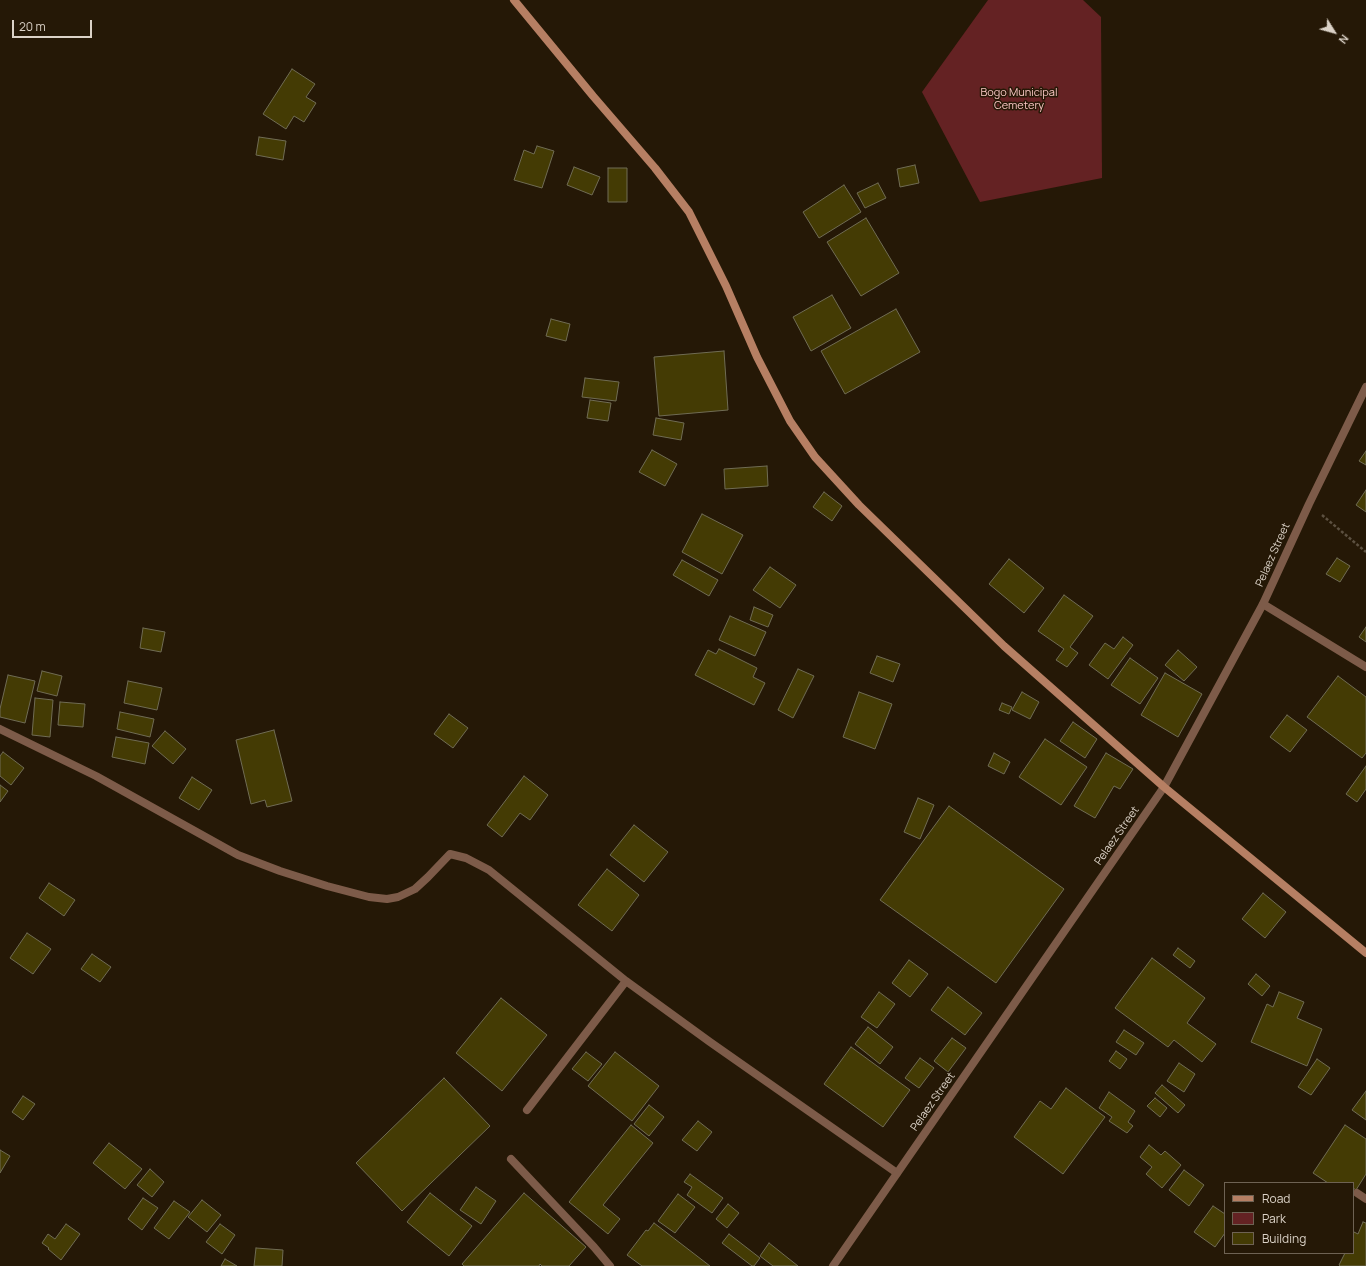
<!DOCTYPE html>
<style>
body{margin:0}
#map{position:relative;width:1366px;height:1266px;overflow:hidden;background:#251806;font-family:Manrope,sans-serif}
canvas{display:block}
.legend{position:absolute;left:1224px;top:1182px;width:130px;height:72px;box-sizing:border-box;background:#251806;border:1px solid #6e6253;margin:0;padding:5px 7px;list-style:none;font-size:12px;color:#dbd2c7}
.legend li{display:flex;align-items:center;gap:8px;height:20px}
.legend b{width:20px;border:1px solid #6e6253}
.north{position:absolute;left:1314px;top:12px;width:40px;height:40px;-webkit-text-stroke:3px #251806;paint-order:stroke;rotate:127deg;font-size:11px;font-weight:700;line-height:16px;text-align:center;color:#dbd2c7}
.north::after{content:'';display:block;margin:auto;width:14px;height:18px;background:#dbd2c7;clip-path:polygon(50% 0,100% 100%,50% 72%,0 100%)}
.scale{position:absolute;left:12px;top:20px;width:80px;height:18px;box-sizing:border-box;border:2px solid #dbd2c7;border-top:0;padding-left:5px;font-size:12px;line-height:14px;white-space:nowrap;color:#dbd2c7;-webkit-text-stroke:3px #251806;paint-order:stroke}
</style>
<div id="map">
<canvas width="1366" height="1266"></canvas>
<ul class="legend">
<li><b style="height:5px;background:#b67f63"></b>Road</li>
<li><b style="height:11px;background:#642223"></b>Park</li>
<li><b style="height:11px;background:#443b04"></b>Building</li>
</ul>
<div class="north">N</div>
<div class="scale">20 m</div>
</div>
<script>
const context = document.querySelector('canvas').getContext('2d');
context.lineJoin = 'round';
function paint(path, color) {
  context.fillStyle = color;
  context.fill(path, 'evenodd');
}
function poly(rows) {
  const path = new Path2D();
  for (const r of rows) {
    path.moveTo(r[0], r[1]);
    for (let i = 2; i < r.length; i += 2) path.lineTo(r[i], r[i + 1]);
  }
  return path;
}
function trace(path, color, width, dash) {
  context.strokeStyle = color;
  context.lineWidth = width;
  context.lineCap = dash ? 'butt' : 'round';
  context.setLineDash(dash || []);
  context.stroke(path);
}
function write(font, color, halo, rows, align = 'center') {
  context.font = font + ' Manrope,sans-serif';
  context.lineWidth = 3;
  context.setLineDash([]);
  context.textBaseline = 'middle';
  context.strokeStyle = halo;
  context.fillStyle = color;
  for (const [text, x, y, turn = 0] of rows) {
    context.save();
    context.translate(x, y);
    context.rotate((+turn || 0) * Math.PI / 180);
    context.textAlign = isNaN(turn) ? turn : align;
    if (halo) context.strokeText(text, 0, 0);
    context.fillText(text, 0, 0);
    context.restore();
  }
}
paint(poly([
 [988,0,1083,0,1101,17,1102,178,980,202,922,92]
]), '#642223');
const building = poly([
 [292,69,315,84,306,97,316,103,304,122,294,116,286,129,263,114,292,69],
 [259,137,286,141,283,160,256,155,259,137],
 [537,146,554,151,542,188,514,180,524,150,534,154,537,146],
 [915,165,919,183,900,187,897,169,915,165],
 [574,167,600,177,592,195,567,185,574,167],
 [608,168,627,168,627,202,608,202,608,168],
 [878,183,886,198,865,208,857,193,878,183],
 [844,185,861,212,819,238,803,212,844,185],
 [866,218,899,273,861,296,827,242,866,218],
 [832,295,851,328,811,351,793,317,832,295],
 [896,309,920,352,845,394,821,351,896,309],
 [551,319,570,324,566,341,546,336,551,319],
 [724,351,728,410,659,416,654,357,724,351],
 [585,378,619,382,616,401,582,397,585,378],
 [590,400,611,403,608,421,587,418,590,400],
 [656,418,684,423,681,440,653,435,656,418],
 [652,450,677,464,665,486,639,472,652,450],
 [1366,451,1366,465,1359,461,1366,451],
 [767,466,768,486,725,489,724,469,767,466],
 [1366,490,1366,512,1356,505,1366,490],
 [824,492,842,506,832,521,813,507,824,492],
 [702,514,743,535,722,574,682,552,702,514],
 [1337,558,1350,566,1340,582,1326,574,1337,558],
 [1009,559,1044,588,1024,613,989,584,1009,559],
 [682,560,718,580,709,596,673,575,682,560],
 [770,567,796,585,780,608,753,590,770,567],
 [1064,595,1093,616,1070,647,1078,653,1067,667,1056,660,1064,649,1038,631,1064,595],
 [754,607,773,615,768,627,750,620,754,607],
 [730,616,766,632,755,656,719,640,730,616],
 [1366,627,1366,642,1359,637,1366,627],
 [143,628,165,632,161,652,140,648,143,628],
 [1123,637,1133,645,1108,679,1089,665,1105,643,1114,649,1123,637],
 [719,649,757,668,753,677,765,683,754,705,695,675,708,650,716,654,719,649],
 [1178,650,1197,667,1184,681,1165,665,1178,650],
 [877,656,900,664,893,682,870,673,877,656],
 [1130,658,1158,678,1140,704,1111,685,1130,658],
 [798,669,814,676,793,718,778,710,798,669],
 [42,671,62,676,57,696,37,691,42,671],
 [1165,673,1202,694,1178,737,1141,715,1165,673],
 [8,675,35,681,25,723,0,717,0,709,8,675],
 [1338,676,1366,697,1366,753,1362,758,1307,717,1338,676],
 [128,681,162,688,157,710,124,703,128,681],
 [859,692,892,704,875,749,843,737,859,692],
 [1022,692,1039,702,1030,719,1012,710,1022,692],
 [35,698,53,700,50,737,32,735,35,698],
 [60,702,85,704,83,727,58,725,60,702],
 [1002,703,1012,707,1009,714,999,710,1002,703],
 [120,712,154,719,150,737,117,729,120,712],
 [449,714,468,728,453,748,434,734,449,714],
 [1287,715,1307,730,1290,752,1270,737,1287,715],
 [1073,722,1097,739,1085,758,1060,741,1073,722],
 [274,730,292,801,267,807,265,800,251,804,236,740,274,730],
 [165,731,186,749,173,764,152,746,165,731],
 [116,737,149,743,145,764,112,757,116,737],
 [1045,739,1087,767,1061,805,1019,777,1045,739],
 [3,752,24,768,11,785,0,776,0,756,3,752],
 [994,753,1010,762,1004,774,988,766,994,753],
 [1106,753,1133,769,1120,789,1114,786,1095,818,1074,806,1106,753],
 [1366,766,1366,789,1357,802,1346,794,1366,766],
 [524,776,548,795,530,820,520,813,502,837,487,825,524,776],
 [192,777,212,790,199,810,179,798,192,777],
 [0,785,8,791,0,802,0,785],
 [918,798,934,805,920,839,904,832,918,798],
 [949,806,1064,889,996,983,880,900,949,806],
 [634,825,668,852,644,882,610,855,634,825],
 [607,869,639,895,612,931,578,905,607,869],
 [49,883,75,900,64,916,39,898,49,883],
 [1263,893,1286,912,1265,938,1242,919,1263,893],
 [27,933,51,949,33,974,10,958,27,933],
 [1178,948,1195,961,1190,968,1173,955,1178,948],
 [92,954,111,967,100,982,81,969,92,954],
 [1152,958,1205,998,1187,1023,1216,1044,1202,1062,1174,1040,1168,1047,1115,1008,1152,958],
 [909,960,928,974,910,997,892,983,909,960],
 [1256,974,1270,986,1262,996,1248,984,1256,974],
 [948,987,982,1013,965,1035,931,1010,948,987],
 [879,992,895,1004,877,1028,861,1017,879,992],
 [1279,992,1304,1002,1297,1018,1322,1029,1307,1066,1251,1042,1267,1004,1273,1007,1279,992],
 [501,998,547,1035,502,1091,456,1053,501,998],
 [868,1027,893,1047,880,1064,855,1044,868,1027],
 [1124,1030,1144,1043,1136,1055,1116,1042,1124,1030],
 [952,1038,966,1048,948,1072,934,1061,952,1038],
 [851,1047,910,1090,883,1127,824,1084,851,1047],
 [1116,1051,1127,1059,1120,1069,1109,1061,1116,1051],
 [586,1052,602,1064,588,1081,572,1069,586,1052],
 [615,1052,659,1086,632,1121,588,1086,615,1052],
 [920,1058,934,1068,919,1088,905,1078,920,1058],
 [1317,1059,1330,1068,1311,1095,1298,1087,1317,1059],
 [1179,1063,1195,1074,1184,1092,1167,1081,1179,1063],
 [444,1078,490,1126,402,1211,356,1163,444,1078],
 [1162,1085,1185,1105,1178,1113,1155,1093,1162,1085],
 [1066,1088,1105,1117,1063,1174,1014,1137,1040,1101,1051,1109,1066,1088],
 [1366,1091,1366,1120,1352,1110,1366,1091],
 [1109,1092,1135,1111,1128,1122,1133,1126,1127,1133,1109,1121,1112,1117,1099,1108,1109,1092],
 [23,1096,35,1104,23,1120,12,1112,23,1096],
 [1155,1098,1167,1108,1160,1117,1147,1106,1155,1098],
 [649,1105,664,1117,649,1136,634,1124,649,1105],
 [698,1121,712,1132,697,1151,682,1140,698,1121],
 [631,1125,653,1143,603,1205,620,1219,608,1234,569,1202,631,1125],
 [1345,1125,1366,1139,1366,1174,1356,1190,1353,1188,1353,1183,1328,1183,1313,1173,1345,1125],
 [109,1143,142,1169,125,1189,93,1163,109,1143],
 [1149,1145,1161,1155,1165,1151,1181,1165,1162,1188,1146,1174,1152,1167,1140,1157,1149,1145],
 [0,1150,10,1156,0,1173,0,1150],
 [150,1169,164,1182,152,1197,137,1185,150,1169],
 [1184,1170,1204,1185,1189,1206,1169,1190,1184,1170],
 [690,1174,723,1198,712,1213,687,1195,692,1187,684,1182,690,1174],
 [476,1187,496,1201,481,1224,460,1210,476,1187],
 [430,1193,472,1226,449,1256,407,1222,430,1193],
 [524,1193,586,1247,569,1266,542,1266,540,1264,539,1266,464,1266,462,1264,524,1193],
 [678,1194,695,1207,675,1233,658,1221,678,1194],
 [143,1198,158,1208,142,1230,128,1219,143,1198],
 [202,1200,221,1215,207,1232,188,1217,202,1200],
 [174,1201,190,1212,169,1239,154,1228,174,1201],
 [728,1204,739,1213,727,1228,716,1219,728,1204],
 [1213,1206,1225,1214,1225,1233,1215,1247,1194,1232,1213,1206],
 [1363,1222,1366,1223,1366,1266,1340,1266,1339,1265,1345,1253,1353,1253,1353,1235,1354,1232,1358,1234,1363,1222],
 [654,1223,710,1266,642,1266,627,1255,646,1230,648,1231,654,1223],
 [66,1224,80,1234,61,1260,48,1249,49,1248,42,1243,48,1234,55,1239,66,1224],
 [220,1224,235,1235,222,1254,206,1242,220,1224],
 [729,1234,760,1258,754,1266,752,1266,722,1243,729,1234],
 [769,1243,798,1266,773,1266,760,1256,769,1243],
 [256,1248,283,1250,282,1266,254,1266,256,1248],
 [225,1259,237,1266,221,1266,225,1259]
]);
paint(building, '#443b04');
trace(building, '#706c54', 1);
trace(poly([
 [1322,515,1366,552]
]), '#5c5040', 2.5, [3, 2]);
trace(poly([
 [511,1159,594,1247,610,1266],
 [1357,1193,1366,1199]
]), '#7d5b49', 8);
trace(poly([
 [1263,604,1366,667],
 [0,729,96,776,238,855,280,871,327,886,369,897,387,899,398,897,415,889,428,877,450,854,466,858,489,870,626,981,710,1042,897,1173],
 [527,1110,626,981]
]), '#7d5b49', 8);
trace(poly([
 [833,1266,1164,787,1263,604,1309,504,1366,387]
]), '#7d5b49', 8);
trace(poly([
 [514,0,593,96,655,168,689,212,726,286,757,357,790,421,815,457,859,505,1004,646,1164,787,1366,953]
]), '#b67f63', 8);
write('11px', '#f9c6c3', '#251806', [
 ["Bogo Municipal",1019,93],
 ["Cemetery",1019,106]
]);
write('11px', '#dbd2c7', '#251806', [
 ["Pelaez Street",1273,555,-66],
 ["Pelaez Street",1117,836,-55],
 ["Pelaez Street",933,1102,-55]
]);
</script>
